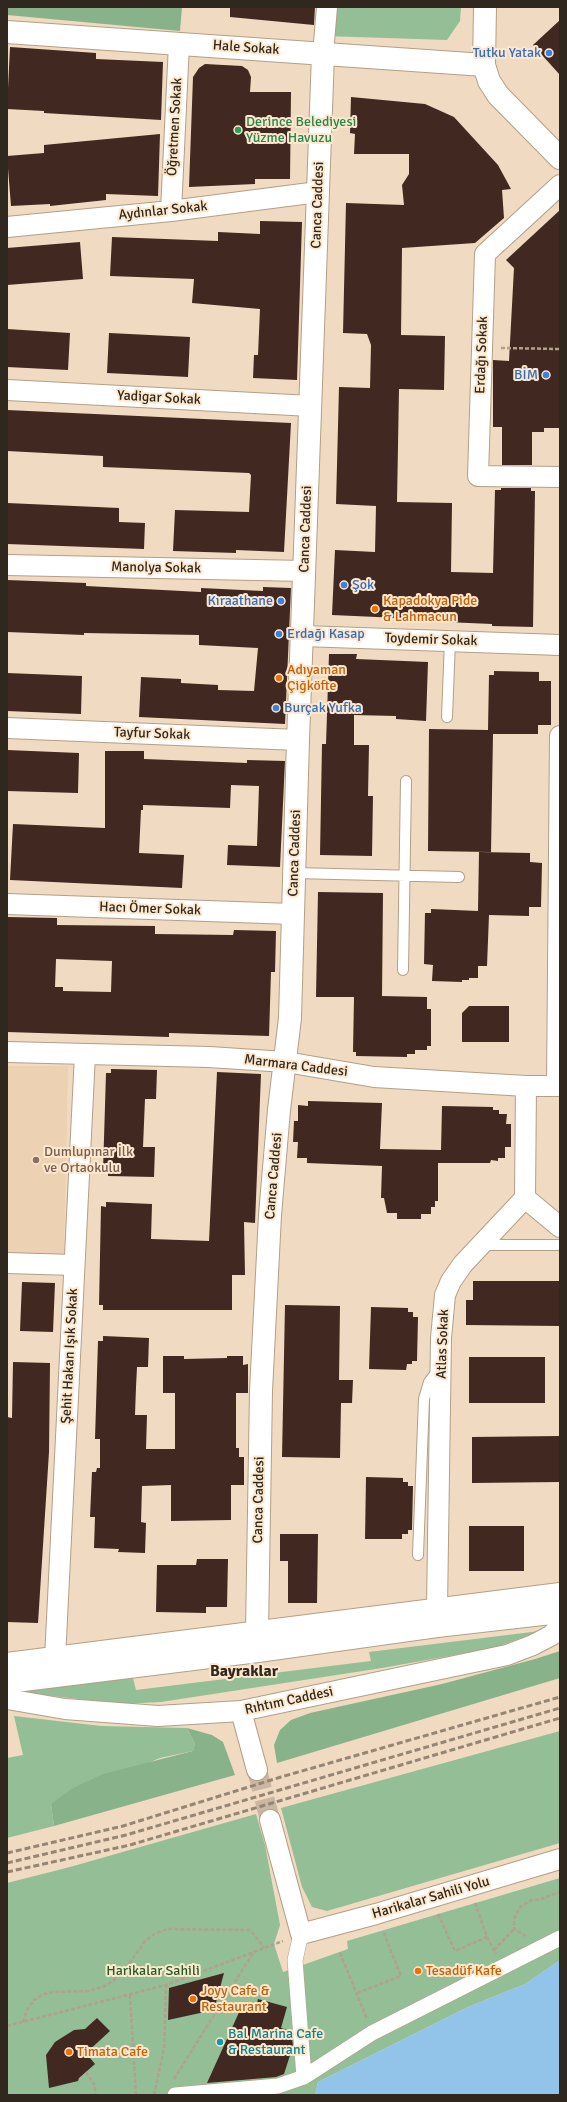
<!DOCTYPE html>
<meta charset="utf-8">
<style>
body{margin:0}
#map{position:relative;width:567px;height:2102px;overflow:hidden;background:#f0dac2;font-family:Signika,sans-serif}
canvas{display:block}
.frame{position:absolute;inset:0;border:8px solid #30281f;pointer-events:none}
</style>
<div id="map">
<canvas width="567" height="2102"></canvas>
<div class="frame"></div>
</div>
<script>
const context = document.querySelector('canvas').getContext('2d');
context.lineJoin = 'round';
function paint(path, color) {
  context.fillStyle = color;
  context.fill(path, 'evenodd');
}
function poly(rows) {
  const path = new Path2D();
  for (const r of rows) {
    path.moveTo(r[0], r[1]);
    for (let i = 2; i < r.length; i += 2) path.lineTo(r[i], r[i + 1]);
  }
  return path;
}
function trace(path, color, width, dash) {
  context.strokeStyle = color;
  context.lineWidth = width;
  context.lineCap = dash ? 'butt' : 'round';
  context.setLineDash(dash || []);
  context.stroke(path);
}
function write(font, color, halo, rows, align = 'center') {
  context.font = font + ' Signika,sans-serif';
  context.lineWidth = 4;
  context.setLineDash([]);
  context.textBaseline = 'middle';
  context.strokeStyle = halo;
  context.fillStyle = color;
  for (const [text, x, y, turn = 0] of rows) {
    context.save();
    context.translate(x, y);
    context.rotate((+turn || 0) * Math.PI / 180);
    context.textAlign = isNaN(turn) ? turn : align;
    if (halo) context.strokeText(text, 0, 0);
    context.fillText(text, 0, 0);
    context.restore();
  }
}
paint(poly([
 [7,1066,68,1066,64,1255,7,1253]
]), '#ecd1b2');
paint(poly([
 [327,7,461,7,460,21,447,40,325,36],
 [540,1631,494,1648,382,1668,161,1702,120,1704,11,1691,133,1678,136,1690,371,1661,369,1652],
 [14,1716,101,1726,187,1728,195,1744,193,1751,160,1758,51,1804,54,1826,7,1838,7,1758,23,1755],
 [560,1731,560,1843,327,1911,312,1907,302,1887,281,1808],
 [256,1814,265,1845,280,1925,274,1944,283,1972,348,1949,347,1941,560,1878,560,1960,525,1984,468,2007,318,2082,315,2095,7,2095,7,1883,70,1867]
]), '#94be96');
paint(poly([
 [7,7,182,7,180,31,7,15],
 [560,1651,560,1678,277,1763,274,1745,280,1730,291,1720,310,1713,442,1684,535,1659],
 [187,1728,212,1735,223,1742,235,1775,54,1826,51,1804,71,1789,103,1774,193,1751,195,1744]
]), '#88b38a');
paint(poly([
 [560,1960,560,2095,315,2095,318,2082,468,2007,525,1984]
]), '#92c3e9');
paint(poly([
 [230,7,315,7,314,25,230,17],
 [560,20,560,75,533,45],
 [10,47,96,53,96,59,163,62,161,120,44,113,44,111,7,109],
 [205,64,242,66,248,70,251,77,250,92,291,92,290,179,255,179,255,184,189,187,193,77,199,68],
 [351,97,425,104,454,117,498,165,511,189,502,190,504,218,475,243,402,248,401,335,445,336,444,390,399,389,397,502,452,503,451,572,493,573,495,490,501,490,501,488,531,488,531,491,535,491,533,627,492,626,492,624,399,620,399,618,332,615,335,550,375,552,376,506,336,504,339,387,370,388,371,345,367,334,343,333,346,203,404,205,402,185,409,174,409,154,354,154,355,134,350,133],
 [160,134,158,196,106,194,106,200,50,206,50,204,11,206,7,156,44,153,44,145],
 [560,210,560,428,544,428,544,432,532,432,532,465,502,465,502,427,493,427,493,360,509,361,514,268,506,260],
 [260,221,302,222,297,380,253,378,254,355,258,355,260,309,192,303,194,279,110,276,112,237,218,241,218,232,260,234],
 [80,242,83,279,7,285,7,248],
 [7,329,70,333,68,370,7,367],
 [109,333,190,337,188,377,107,373],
 [7,410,291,423,284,552,236,550,236,553,173,551,175,510,249,512,251,475,249,473,103,467,103,456,7,451],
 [7,503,119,508,119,522,145,523,144,549,7,544],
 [7,580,86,583,86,586,201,592,201,588,263,591,263,587,291,588,285,724,139,717,141,677,181,679,181,683,218,685,218,690,254,691,258,648,199,645,199,635,84,633,84,635,7,632],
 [329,654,357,654,356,659,428,662,426,721,396,719,396,716,354,715,354,745,369,745,368,796,373,796,372,856,320,855,322,744,326,744],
 [494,671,539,672,539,681,551,681,551,725,538,725,538,734,493,734,491,852,428,851,429,729,488,730,489,675,494,675],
 [7,673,82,676,81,714,7,711],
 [7,750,79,753,78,793,7,791],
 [105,751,144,751,144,759,247,763,247,760,285,761,280,867,227,865,228,845,257,846,259,786,231,785,230,808,143,805,143,810,141,810,139,853,184,855,182,888,10,880,13,824,105,828],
 [479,852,530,853,530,862,542,863,541,907,529,907,529,916,489,915,487,966,478,966,478,978,469,978,469,980,462,980,462,982,432,981,433,965,424,964,425,913,431,913,431,909,478,911],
 [318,892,383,893,382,996,427,997,427,1009,431,1009,431,1046,427,1046,427,1050,415,1050,415,1054,407,1054,407,1057,356,1056,356,1052,353,1052,354,997,316,997],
 [7,917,57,918,57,925,155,926,155,934,233,935,234,930,276,931,275,972,271,972,269,1036,169,1033,169,1037,7,1032],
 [56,959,112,961,111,992,63,991,63,987,55,987],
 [469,1006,509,1006,509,1042,462,1042,462,1013],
 [111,1069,157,1070,156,1099,145,1099,143,1147,155,1147,154,1177,108,1176,108,1172,103,1171,106,1073,111,1073],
 [217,1072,261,1074,255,1223,244,1222,245,1275,232,1275,232,1310,103,1310,103,1305,99,1305,101,1206,106,1207,106,1202,152,1204,151,1239,209,1241],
 [308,1101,382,1103,380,1149,441,1150,442,1106,493,1107,493,1110,499,1110,499,1114,507,1114,506,1124,511,1124,511,1147,505,1147,505,1158,498,1158,498,1161,491,1160,490,1163,438,1163,438,1201,435,1201,435,1207,431,1207,431,1214,421,1214,421,1219,397,1219,397,1213,387,1213,384,1198,381,1198,382,1166,307,1163,307,1158,297,1158,298,1142,293,1142,294,1121,298,1121,298,1105,308,1106],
 [473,1281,560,1281,560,1326,466,1325,466,1300,473,1300],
 [22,1282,55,1283,53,1332,20,1331],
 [285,1305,340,1306,339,1380,353,1380,352,1403,341,1403,340,1458,282,1457],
 [371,1307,408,1308,408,1312,413,1312,413,1317,418,1317,417,1361,412,1361,412,1364,407,1364,406,1370,369,1369],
 [103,1336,149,1338,148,1367,137,1367,136,1387,135,1415,147,1415,146,1449,175,1449,175,1393,163,1393,163,1356,184,1356,184,1359,227,1358,227,1356,243,1356,243,1365,248,1364,248,1393,236,1393,236,1448,239,1448,239,1457,244,1457,244,1485,231,1485,231,1520,171,1521,171,1485,142,1486,141,1522,146,1523,145,1553,118,1552,119,1549,94,1548,95,1517,90,1517,92,1472,96,1472,97,1468,100,1468,100,1439,95,1439,98,1341,103,1341],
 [469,1357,545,1357,545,1403,469,1403],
 [13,1362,50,1363,49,1452,38,1623,7,1622,7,1417,12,1418],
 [560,1436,560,1482,472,1483,472,1437],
 [366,1477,403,1478,403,1482,408,1482,408,1486,413,1486,412,1530,408,1530,408,1534,402,1534,402,1539,365,1539],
 [469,1526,524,1526,524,1571,469,1571],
 [280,1534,318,1534,317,1603,288,1603,288,1561,280,1561],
 [197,1559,228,1559,227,1607,206,1607,206,1613,156,1612,157,1565,196,1565],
 [224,1973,214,2010,168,2020,169,1988],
 [258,1999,287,2007,281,2028,291,2031,293,2046,284,2074,276,2077,207,2083,241,2008,255,2012],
 [97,2018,110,2031,86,2053,95,2064,79,2078,78,2081,49,2088,46,2055,55,2042,74,2030,85,2029]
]), '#412820');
trace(poly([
 [257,1770,270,1820]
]), '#cab6a1', 20, [20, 10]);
const service = poly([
 [447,717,450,641],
 [294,873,459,877],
 [403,970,406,781],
 [480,1245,560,1245],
 [418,1555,424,1399,429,1382,439,1369]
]);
const pedestrian = poly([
 [301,1934,295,1960,304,2077],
 [175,2095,278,2086,304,2077,372,2033,560,1938]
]);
const minor = poly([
 [323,54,327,7],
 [560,185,485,254,478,476,560,477],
 [171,211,179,44],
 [7,227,171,211,318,192],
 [7,390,311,406],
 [7,565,305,571],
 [303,636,560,645],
 [7,728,298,740],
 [7,904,293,914],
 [7,1052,209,1057,286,1062,374,1077,526,1086,560,1086],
 [557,1086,560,736],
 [525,1198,560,1227],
 [7,1263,74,1265],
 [437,1608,441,1338,445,1295,451,1281,463,1264,525,1198,526,1086],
 [55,1659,85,1054],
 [7,1699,65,1709,158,1716,241,1711,507,1655,533,1645,552,1635,560,1625],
 [241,1711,257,1770],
 [270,1820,301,1934],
 [301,1934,376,1914,560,1859]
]);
const tertiary = poly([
 [485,7,484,65,489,81,498,95,560,158],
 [7,32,484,65],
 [258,1651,257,1631,261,1391,270,1215,279,1110,290,1018,298,740,323,54]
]);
const secondary = poly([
 [7,1664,560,1594],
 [7,1682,258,1651,437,1626,560,1612]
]);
trace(service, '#b39f87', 12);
trace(pedestrian, '#b39f87', 16);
trace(minor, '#b39f87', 22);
trace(tertiary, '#b39f87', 24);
trace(secondary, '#b39f87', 24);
trace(poly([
 [501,348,560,349],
 [475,1903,487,1937,496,1954],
 [438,1914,455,1951,487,1937],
 [526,1936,514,1929,514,1919,520,1907,532,1900,541,1899,560,1892],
 [494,1950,514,1929],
 [340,1953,367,2019],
 [357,1993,401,1976,383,1931],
 [130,1995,136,2095],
 [23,2022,27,2010,34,2000,44,1994,54,1992,89,1991,105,1986,113,1981,125,1969,146,1940,156,1933,167,1929,249,1930,254,1934,264,1948],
 [7,2026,166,1985,283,1941],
 [86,2072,95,2086,95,2095],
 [174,2079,253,1953],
 [154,2095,164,2049,166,1985]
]), '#b1a08d', 2.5, [4, 2]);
trace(service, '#fff', 10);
trace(pedestrian, '#fff', 15);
trace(minor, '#fff', 20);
trace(tertiary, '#fff', 22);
trace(secondary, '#fff', 22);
trace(poly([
 [7,1853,123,1826,281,1777,560,1697],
 [7,1863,126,1835,560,1708],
 [7,1872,130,1845,560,1718]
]), '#958575', 3, [6, 3]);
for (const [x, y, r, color] of [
 [549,53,4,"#3f7fe0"],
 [238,130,4,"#2e9e5b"],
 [546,375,4,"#3f7fe0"],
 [344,585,4,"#3f7fe0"],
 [281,601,4,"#3f7fe0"],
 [375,609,4,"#e8710a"],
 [279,634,4,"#3f7fe0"],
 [279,678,4,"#e8710a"],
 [276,708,4,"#3f7fe0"],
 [36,1160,4,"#8d6e63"],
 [418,1971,4,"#e8710a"],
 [193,1999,4,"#e8710a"],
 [220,2042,4,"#0f9aa8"],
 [69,2052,4,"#e8710a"]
]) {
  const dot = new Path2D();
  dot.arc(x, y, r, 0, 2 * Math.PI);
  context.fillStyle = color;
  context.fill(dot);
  trace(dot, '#fde8ce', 1.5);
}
write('14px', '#30281f', '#fde8ce', [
 ["Hale Sokak",246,48,4],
 ["Öğretmen Sokak",175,127,-87],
 ["Canca Caddesi",318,205,-88],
 ["Aydınlar Sokak",163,211,-6],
 ["Erdağı Sokak",482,355,-88],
 ["Yadigar Sokak",159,398,3],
 ["Canca Caddesi",306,529,-88],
 ["Manolya Sokak",156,568,1],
 ["Toydemir Sokak",431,640,2],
 ["Tayfur Sokak",152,734,2],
 ["Canca Caddesi",295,853,-88],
 ["Hacı Ömer Sokak",150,909,2],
 ["Marmara Caddesi",296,1066,7],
 ["Canca Caddesi",274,1176,-85],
 ["Atlas Sokak",443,1344,-88],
 ["Şehit Hakan Işık Sokak",70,1356,-87],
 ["Canca Caddesi",259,1500,-89],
 ["Rıhtım Caddesi",289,1701,-12],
 ["Harikalar Sahili Yolu",431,1898,-16]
]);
write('14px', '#366cbe', '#fde8ce', [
 ["Tutku Yatak",541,53],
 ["BİM",538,375],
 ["Şok",352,585,"left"],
 ["Kıraathane",273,601],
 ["Erdağı Kasap",287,634,"left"],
 ["Burçak Yufka",284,708,"left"]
], 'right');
write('14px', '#27864d', '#fde8ce', [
 ["Derince Belediyesi",246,122],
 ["Yüzme Havuzu",246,138]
], 'left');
write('14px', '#c56008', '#fde8ce', [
 ["Kapadokya Pide",383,601],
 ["& Lahmacun",383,617],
 ["Adıyaman",287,670],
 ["Çiğköfte",287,686],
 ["Tesadüf Kafe",426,1971],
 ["Joyy Cafe &",201,1991],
 ["Restaurant",201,2007],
 ["Timata Cafe",77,2052]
], 'left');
write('14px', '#785e54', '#fde8ce', [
 ["Dumlupınar İlk",44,1152],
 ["ve Ortaokulu",44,1168]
], 'left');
write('14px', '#205d28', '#fde8ce', [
 ["Harikalar Sahili",153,1971]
]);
write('14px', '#0d838f', '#fde8ce', [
 ["Bal Marina Cafe",228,2034],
 ["& Restaurant",228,2050]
], 'left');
write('bold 16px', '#30281f', '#fde8ce', [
 ["Bayraklar",244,1672]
]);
</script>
